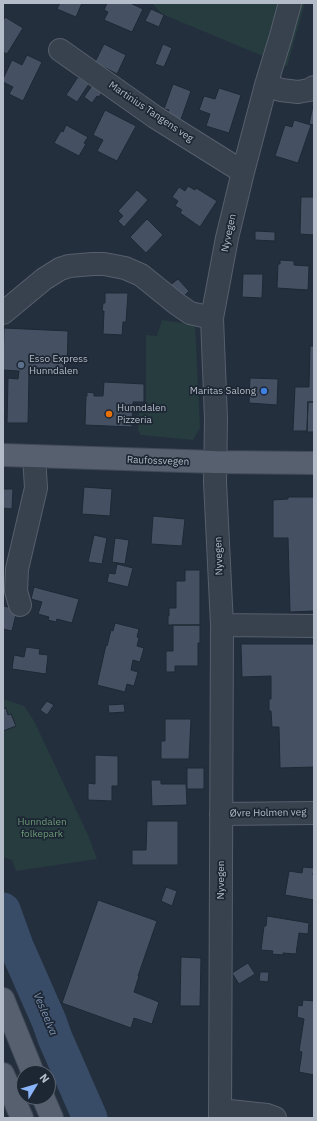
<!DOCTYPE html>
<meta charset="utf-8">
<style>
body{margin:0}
#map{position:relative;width:317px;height:1121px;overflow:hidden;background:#242f3e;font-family:"IBM Plex Sans",sans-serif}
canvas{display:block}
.frame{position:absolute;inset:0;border:4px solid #b4bcc9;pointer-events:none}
.north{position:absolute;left:16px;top:1065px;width:40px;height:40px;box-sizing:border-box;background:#1d2633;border:1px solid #59626f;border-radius:50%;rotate:52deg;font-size:11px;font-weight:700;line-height:16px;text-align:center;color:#b4bcc9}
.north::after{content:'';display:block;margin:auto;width:14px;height:18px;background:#8ab4f8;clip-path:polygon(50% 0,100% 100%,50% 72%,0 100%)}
</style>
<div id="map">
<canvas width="317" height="1121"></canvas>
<div class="frame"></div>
<div class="north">N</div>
</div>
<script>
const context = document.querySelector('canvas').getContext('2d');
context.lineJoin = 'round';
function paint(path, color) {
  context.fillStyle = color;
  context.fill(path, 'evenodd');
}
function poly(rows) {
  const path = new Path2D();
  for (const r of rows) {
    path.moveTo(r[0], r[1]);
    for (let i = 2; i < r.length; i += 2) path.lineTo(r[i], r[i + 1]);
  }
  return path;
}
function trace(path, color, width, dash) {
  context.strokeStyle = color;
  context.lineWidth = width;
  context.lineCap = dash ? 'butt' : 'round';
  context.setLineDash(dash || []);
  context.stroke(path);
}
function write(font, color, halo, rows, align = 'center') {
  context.font = font + ' "IBM Plex Sans",sans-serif';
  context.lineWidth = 3.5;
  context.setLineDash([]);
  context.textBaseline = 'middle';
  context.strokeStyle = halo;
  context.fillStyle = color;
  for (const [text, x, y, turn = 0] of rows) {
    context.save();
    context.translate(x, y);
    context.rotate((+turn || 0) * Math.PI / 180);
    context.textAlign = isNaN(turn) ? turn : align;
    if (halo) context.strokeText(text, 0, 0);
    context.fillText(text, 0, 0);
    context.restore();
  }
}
paint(poly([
 [152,3,305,3,287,66,162,14],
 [162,320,195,325,200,428,193,440,141,435,138,430,139,404,146,405,146,335,157,336],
 [3,699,24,706,34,721,88,835,97,859,16,871,12,860,3,857]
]), '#263c3f');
trace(poly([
 [3,910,16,946,49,1021,55,1038,90,1118]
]), '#394c67', 35);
const building = poly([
 [60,3,82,3,76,17,57,9,60,3],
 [107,3,130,3,143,9,132,32,104,20,108,12,104,10,107,3],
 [151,9,164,15,159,27,145,21,151,9],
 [5,17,23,28,7,54,3,52,3,21,5,17],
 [104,44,126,55,117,74,102,66,101,68,95,62,104,44],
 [163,44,172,48,164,67,155,64,163,44],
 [27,55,42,62,23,101,9,94,13,87,3,82,3,79,12,60,22,65,27,55],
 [78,77,89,84,77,102,66,95,78,77],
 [94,83,103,91,99,97,97,96,92,103,84,97,94,83],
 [173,84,191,91,180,122,166,117,169,110,164,109,173,84],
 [219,88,241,95,229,133,206,126,210,114,199,110,204,96,215,99,219,88],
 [313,106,314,106,314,125,309,124,313,106],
 [105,110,136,126,117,161,97,151,103,140,93,135,105,110],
 [294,120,311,125,298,163,275,156,285,125,292,127,294,120],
 [66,125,88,137,84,143,86,144,79,156,54,143,61,131,63,132,66,125],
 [188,186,195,190,196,188,217,201,200,227,180,213,182,210,175,206,178,201,172,197,179,187,185,191,188,186],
 [137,190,148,200,124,227,118,221,123,216,118,211,137,190],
 [301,197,314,197,314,235,300,234,301,197],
 [147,219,163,235,146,253,130,237,147,219],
 [255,231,275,232,275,241,255,240,255,231],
 [280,260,294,261,294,265,309,266,308,290,277,288,278,264,280,264,280,260],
 [243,274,263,274,262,298,242,297,243,274],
 [178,279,189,291,181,299,169,286,178,279],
 [105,293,128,293,126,322,123,322,122,335,103,334,104,311,102,311,103,303,105,303,105,293],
 [4,328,68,331,67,373,29,372,28,423,7,423,8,378,18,379,19,371,3,370,4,328],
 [310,346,314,346,314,402,308,402,307,431,293,431,295,387,309,387,310,346],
 [250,378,278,379,277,405,249,403,250,378],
 [104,382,144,384,144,402,133,402,132,427,85,425,86,396,87,396,87,392,94,393,94,396,103,396,104,382],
 [308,402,314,402,314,432,307,432,308,402],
 [84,487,112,489,110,516,82,514,84,487],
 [3,489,13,489,12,509,3,508,3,489],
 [288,497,314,497,314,611,290,612,288,538,273,538,273,500,288,499,288,497],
 [153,516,185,519,182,546,151,544,153,516],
 [94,535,107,538,102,564,88,562,94,535],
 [115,538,129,540,125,564,112,562,115,538],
 [117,564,133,568,128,587,107,582,109,573,115,574,117,564],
 [185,570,200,570,200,625,168,625,168,616,169,616,169,608,176,608,176,581,185,581,185,570],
 [34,587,79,599,72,623,57,619,56,622,48,620,49,617,38,614,42,602,31,599,34,587],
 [3,606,13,608,12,613,16,614,12,631,3,629,3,606],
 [115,623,139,629,137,637,139,638,137,646,144,648,140,662,133,660,131,670,138,672,134,686,127,684,125,692,97,685,106,645,107,646,111,630,113,631,115,623],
 [173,625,200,625,200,643,198,643,198,666,175,666,175,672,166,672,166,651,173,651,173,625],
 [241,644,314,644,314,767,280,768,279,727,272,727,271,711,269,711,269,699,271,699,271,676,242,677,241,644],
 [26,647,40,649,39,654,48,655,46,674,12,669,14,655,24,657,26,647],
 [47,701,54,705,47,715,40,710,47,701],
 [124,704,125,712,109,713,108,705,124,704],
 [6,708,8,715,11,714,16,726,3,731,3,709,6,708],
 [165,719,191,719,189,759,161,759,161,741,165,741,165,719],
 [95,755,118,756,118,786,112,786,112,801,88,800,88,783,95,784,95,755],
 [187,768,204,768,204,789,187,789,187,768],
 [151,780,161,780,161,784,186,784,187,805,152,806,151,780],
 [147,821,178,821,178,865,132,865,132,850,146,850,147,821],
 [303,867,314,868,313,875,314,875,314,900,285,895,289,871,302,873,303,867],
 [166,887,177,891,172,906,161,901,166,887],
 [98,900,157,921,138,976,139,976,134,992,159,1002,152,1024,134,1018,131,1028,62,1003,98,900],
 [267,916,309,923,308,934,299,933,296,954,283,953,283,955,272,954,273,951,261,950,264,926,266,926,267,916],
 [181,957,201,958,200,1006,180,1006,181,957],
 [248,963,255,974,239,984,232,973,248,963],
 [260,972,269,972,268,982,259,981,260,972],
 [303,1000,314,1001,314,1075,299,1072,302,1052,299,1051,304,1019,297,1017,298,1005,302,1006,303,1000]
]);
paint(building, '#455162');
trace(building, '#1f2835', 1);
const minor = poly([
 [60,50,155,117,243,172],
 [266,85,281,90,298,92,309,90,314,87],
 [3,313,44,279,60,269,69,266,93,264,104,264,125,268,141,275,177,304,190,313,212,318],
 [20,605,16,591,17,569,36,488,34,456],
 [222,625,314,626],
 [221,814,314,813],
 [220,1110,267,1115,275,1118],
 [220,1118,222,625,215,482,216,419,212,318,227,238,243,172,266,85,281,36,290,3]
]);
const major = poly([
 [3,455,215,462,314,463],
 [3,999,33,1073],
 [3,1074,22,1118],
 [43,1097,52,1118]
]);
trace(minor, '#565f6c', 24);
trace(major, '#414a57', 24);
trace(minor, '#38414e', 22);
trace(major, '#56606e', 22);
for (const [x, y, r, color] of [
 [21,365,4,"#5c6f8a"],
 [264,391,4,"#3f7fe0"],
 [109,414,4,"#e8710a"]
]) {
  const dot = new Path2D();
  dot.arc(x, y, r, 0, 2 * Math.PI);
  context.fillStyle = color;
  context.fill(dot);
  trace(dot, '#1d2633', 1.5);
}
write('10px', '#b4bcc9', '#1d2633', [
 ["Martinius Tangens veg",151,112,34],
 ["Nyvegen",229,233,-78],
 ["Raufossvegen",158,461,2],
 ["Nyvegen",219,556,-92],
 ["Øvre Holmen veg",268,813,-1],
 ["Nyvegen",221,880,-90]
]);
write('10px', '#b4bcc9', '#1d2633', [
 ["Esso Express",29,359],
 ["Hunndalen",29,371],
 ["Maritas Salong",256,391,"right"],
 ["Hunndalen",117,408],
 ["Pizzeria",117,420]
], 'left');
write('10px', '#6b9a76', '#1d2633', [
 ["Hunndalen",42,822],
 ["folkepark",42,834]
]);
write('italic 11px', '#7c92b1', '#1d2633', [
 ["Vesleelva",45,1014,67]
]);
</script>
